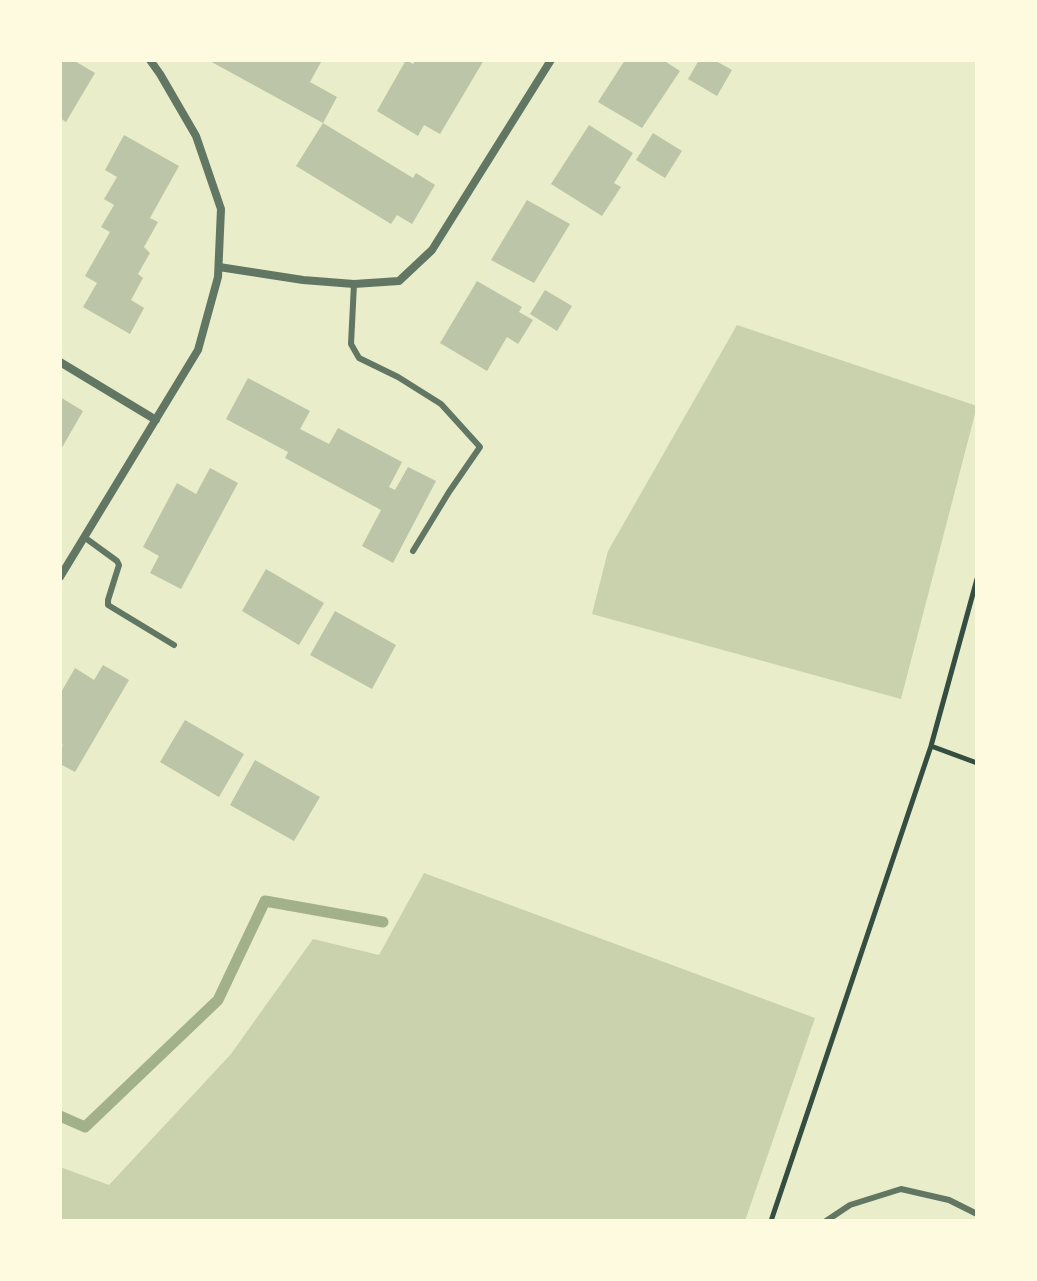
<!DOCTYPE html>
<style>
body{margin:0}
#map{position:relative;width:1037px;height:1281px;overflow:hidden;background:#e9edc9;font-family:"Asap Condensed",sans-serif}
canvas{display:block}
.frame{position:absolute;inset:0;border:62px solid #fefae0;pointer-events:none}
</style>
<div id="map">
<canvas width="1037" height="1281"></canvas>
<div class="frame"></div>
</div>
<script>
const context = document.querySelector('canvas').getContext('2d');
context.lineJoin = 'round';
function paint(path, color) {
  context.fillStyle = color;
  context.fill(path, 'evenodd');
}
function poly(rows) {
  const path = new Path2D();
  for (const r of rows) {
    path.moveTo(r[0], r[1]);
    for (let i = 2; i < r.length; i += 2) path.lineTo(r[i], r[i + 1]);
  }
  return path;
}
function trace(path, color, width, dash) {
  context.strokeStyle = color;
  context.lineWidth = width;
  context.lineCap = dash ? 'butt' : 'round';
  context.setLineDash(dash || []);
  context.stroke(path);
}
paint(poly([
 [737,325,977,406,901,699,592,614,608,551],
 [424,873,815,1018,745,1221,60,1221,60,1167,109,1185,231,1054,313,939,379,955]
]), '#cad2ad');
trace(poly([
 [60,1116,85,1127,218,1000,265,901,383,922]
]), '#a3b18a', 11);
paint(poly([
 [60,60,73,60,95,73,66,122,60,118],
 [208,60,318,60,321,62,310,82,337,97,323,123,413,178,416,173,435,185,412,224,397,215,391,224,296,166,323,123],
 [406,60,413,64,416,60,484,60,440,134,424,125,418,136,377,111],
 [625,60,663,60,680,71,642,128,598,102],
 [699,60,714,60,732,70,717,96,688,79],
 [589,125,633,153,614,183,621,187,602,216,551,184],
 [653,133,682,151,665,178,636,160],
 [124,135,179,166,150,218,158,222,144,247,150,253,138,274,143,278,131,300,144,308,130,334,83,307,97,283,85,276,110,232,101,227,114,205,104,199,117,177,105,170],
 [527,200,570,224,534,283,491,260],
 [477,281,522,307,519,312,533,320,518,344,507,337,487,371,440,343],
 [545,290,572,306,557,331,530,314],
 [248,378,310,411,300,429,329,444,338,428,402,462,389,487,395,490,408,467,436,481,393,563,362,546,381,510,285,458,288,452,226,419],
 [60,397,83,411,60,451],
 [210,468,238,483,181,589,150,573,159,556,143,547,177,483,196,494],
 [266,569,324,603,299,645,242,611],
 [335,611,396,645,372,689,310,655],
 [103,665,129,680,75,772,60,764,60,750,63,745,60,743,60,694,75,668,94,680],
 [185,720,244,754,219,797,160,762],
 [255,760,320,797,294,841,230,805]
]), '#bcc5a7');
trace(poly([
 [931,746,977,763],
 [771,1221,931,746,977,579]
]), '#344e41', 5);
trace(poly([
 [354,284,351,344,359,358,398,377,441,404,480,447,449,492,413,551],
 [84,537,117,561,119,565,108,600,108,605,174,645],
 [826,1221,850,1205,901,1189,949,1200,977,1214]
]), '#617663', 6);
trace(poly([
 [219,267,303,280,354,284,399,281,432,250,551,60],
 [60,362,156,420],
 [60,577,198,350,218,277,221,209,196,136,160,74,150,60]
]), '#617663', 8);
</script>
